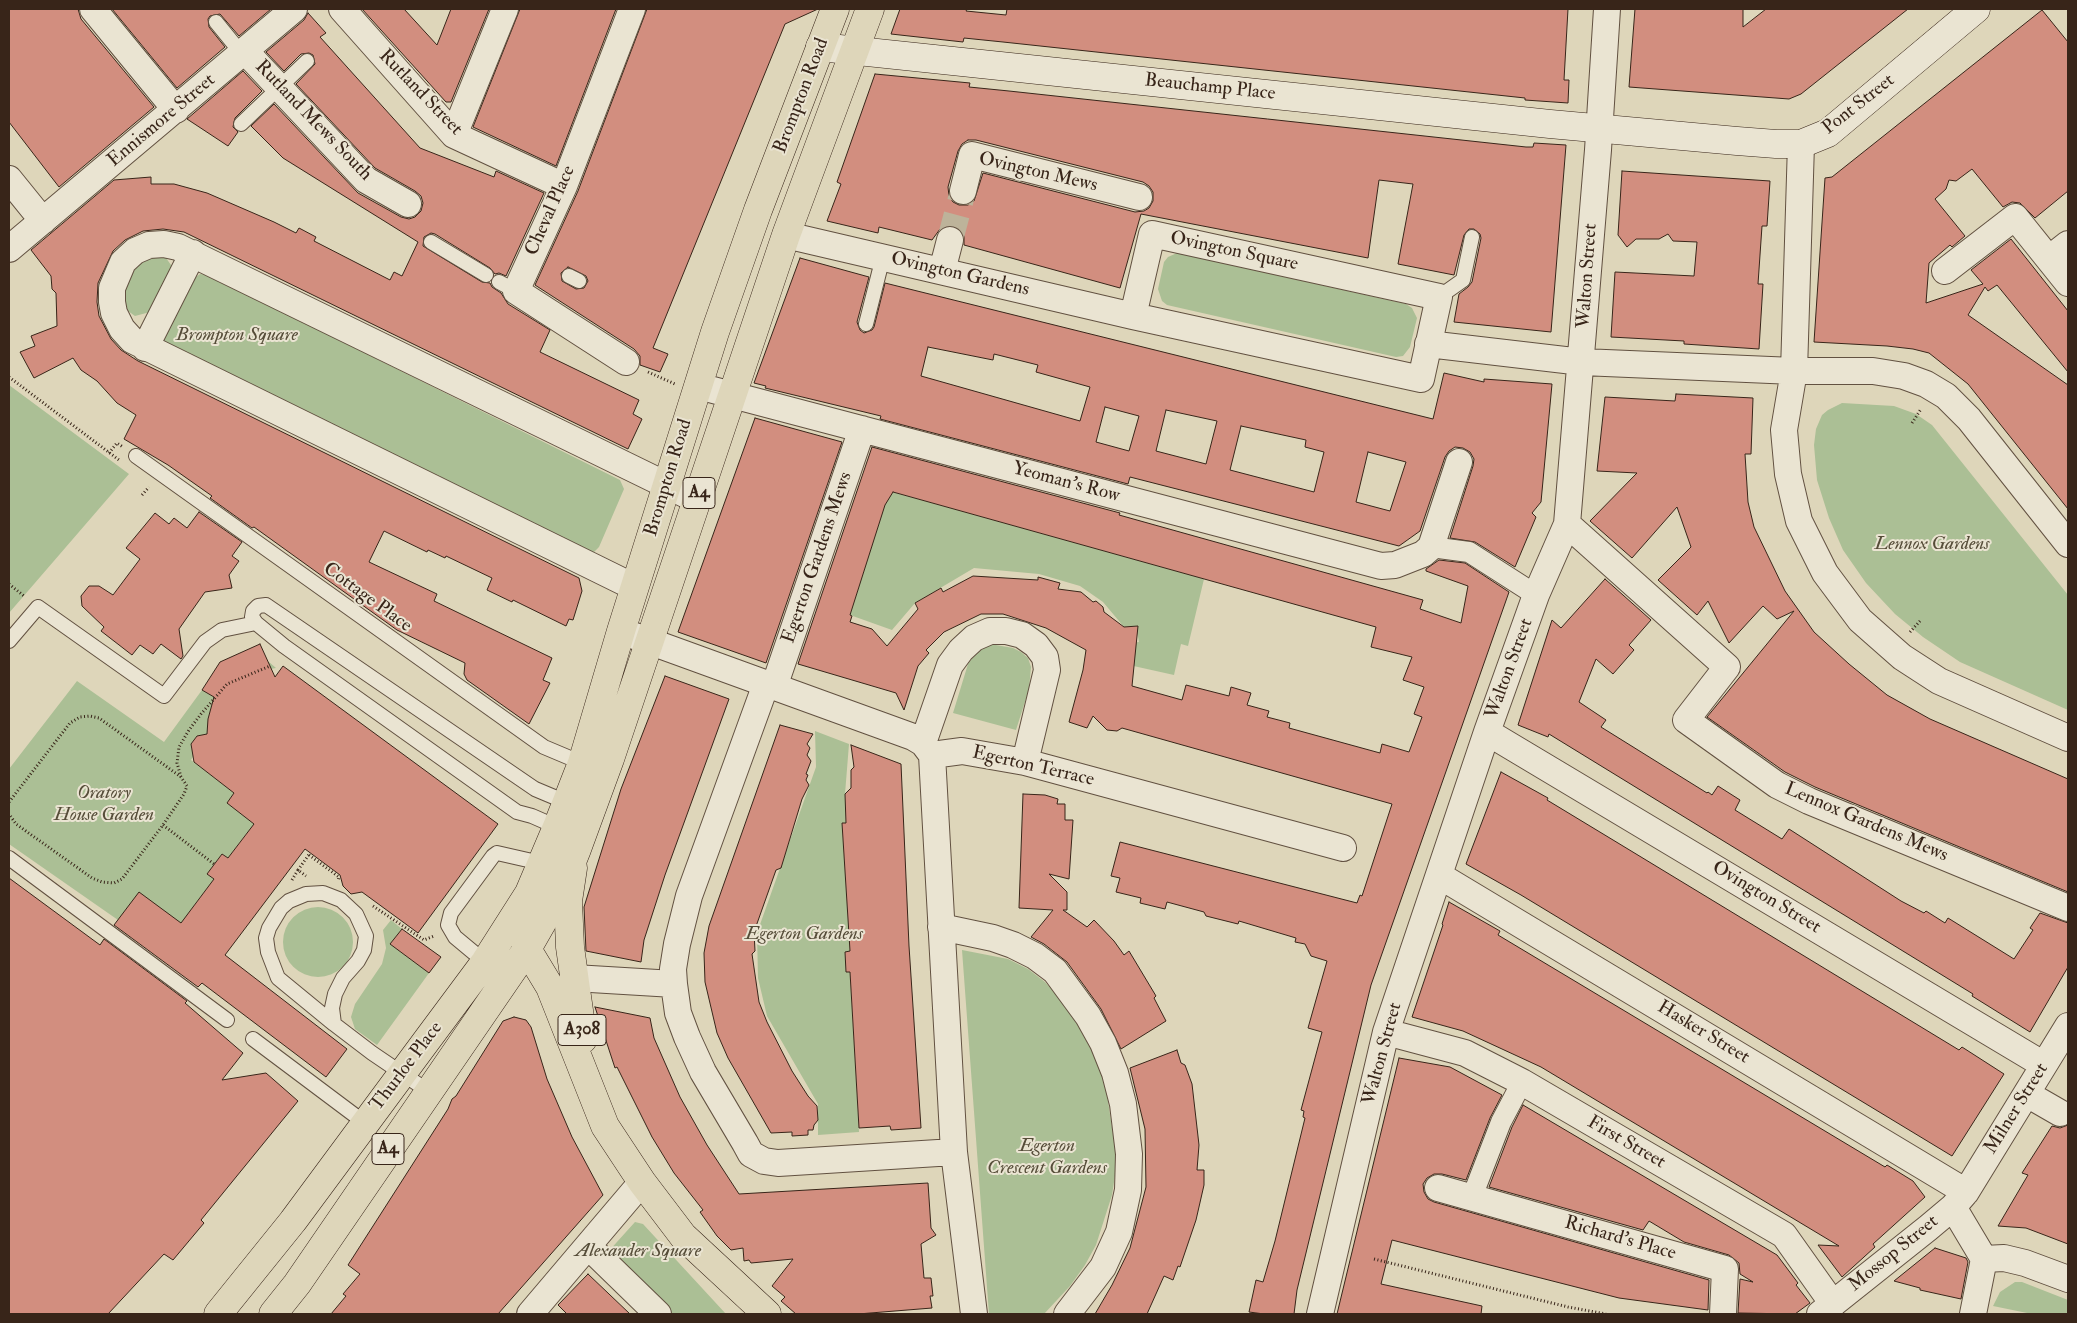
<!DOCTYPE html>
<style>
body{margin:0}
#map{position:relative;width:2077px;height:1323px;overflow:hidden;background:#ded6ba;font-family:"IM FELL Double Pica",serif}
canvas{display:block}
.frame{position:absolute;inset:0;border:10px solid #382519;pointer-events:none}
</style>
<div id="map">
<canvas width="2077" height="1323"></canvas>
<div class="frame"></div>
</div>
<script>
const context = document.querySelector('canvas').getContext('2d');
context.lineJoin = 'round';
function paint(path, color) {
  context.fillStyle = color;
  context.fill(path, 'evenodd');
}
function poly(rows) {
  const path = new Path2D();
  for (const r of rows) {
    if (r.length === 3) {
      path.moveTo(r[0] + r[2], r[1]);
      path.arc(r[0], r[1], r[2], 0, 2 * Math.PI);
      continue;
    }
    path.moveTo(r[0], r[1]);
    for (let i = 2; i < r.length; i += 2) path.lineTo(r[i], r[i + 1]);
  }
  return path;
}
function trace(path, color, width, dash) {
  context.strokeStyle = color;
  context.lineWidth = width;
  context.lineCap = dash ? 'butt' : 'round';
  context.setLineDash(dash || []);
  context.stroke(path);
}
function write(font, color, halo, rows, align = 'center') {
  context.font = font + ' "IM FELL Double Pica",serif';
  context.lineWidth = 4;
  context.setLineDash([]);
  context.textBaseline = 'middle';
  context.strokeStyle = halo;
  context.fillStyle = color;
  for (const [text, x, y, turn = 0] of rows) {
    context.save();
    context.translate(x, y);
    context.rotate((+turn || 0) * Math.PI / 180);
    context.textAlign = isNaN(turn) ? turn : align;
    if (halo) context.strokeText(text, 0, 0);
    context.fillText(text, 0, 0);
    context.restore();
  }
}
paint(poly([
 [1177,253,1406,304,1412,308,1417,318,1410,347,1403,356,1396,357,1167,305,1162,301,1158,289,1164,262,1168,257],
 [159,255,166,258,171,265,171,274,150,312,135,316,128,311,124,304,122,296,127,278,142,260],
 [200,274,208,275,620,480,624,489,599,547,594,552,588,551,164,343,163,337,193,279],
 [9,385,129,474,9,613],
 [1842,403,1894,406,1916,414,1932,425,2068,595,2068,710,1960,662,1923,637,1895,614,1866,583,1843,550,1829,518,1817,480,1814,445,1816,429,1822,415,1828,410],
 [889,491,1204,579,1188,646,1181,644,1174,675,1129,665,1130,643,1139,642,1136,626,1124,627,1103,602,1080,586,1039,574,974,568,915,603,892,630,850,615],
 [990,644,1013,648,1021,652,1028,658,1031,667,1029,689,1016,730,953,713,968,664,975,653],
 [269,662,276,668,265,670,215,699,208,719,208,735,197,736,191,744,191,749,196,752,191,760,234,793,227,803,258,827,246,834,228,858,222,854,207,874,214,879,195,904,183,925,118,920,9,844,9,769,77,681,164,742,202,690,212,696,226,678,234,678],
 [815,731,849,744,845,794,846,823,842,824,850,951,846,972,850,972,859,1132,818,1135,818,1104,767,1016,758,978,757,933,816,767],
 [318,942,35],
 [391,920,402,929,390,944,429,973,377,1045,355,1029,351,1017,355,1004,382,964,386,948,383,930],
 [962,950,1008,959,1028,969,1045,982,1064,1003,1082,1030,1097,1060,1106,1088,1115,1147,1116,1169,1112,1195,1096,1245,1085,1265,1070,1286,1044,1314,989,1314],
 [635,1222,643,1224,726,1314,669,1314,607,1253],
 [2015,1282,2022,1282,2068,1300,2068,1314,2032,1314,1993,1306,2000,1292]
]), '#abbf95');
const building = poly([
 [9,9,78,9,81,19,154,107,59,187,9,122,9,9],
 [112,9,271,9,239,36,220,14,210,16,208,19,209,27,225,47,177,88,112,9],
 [362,9,404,9,437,45,451,9,489,9,451,102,446,102,362,9],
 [520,9,616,9,556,166,473,127,520,9],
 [647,9,818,9,785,24,653,348,668,354,660,372,640,365,640,356,634,349,535,285,578,191,647,9],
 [568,267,586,276,588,281,584,288,576,289,562,281,561,273,568,267],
 [900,9,967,9,966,11,1006,15,1007,9,1568,9,1564,80,1569,80,1568,103,1525,100,1525,98,1003,42,964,38,963,42,891,34,900,9],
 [1635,9,1743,9,1743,27,1766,9,1908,9,1801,94,1789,99,1629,87,1635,9],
 [2042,10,2068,42,2068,191,2035,218,2020,203,2012,202,2003,207,1972,169,1956,181,1949,180,1946,189,1935,199,1965,236,1952,247,1950,245,1929,263,1926,303,1983,284,1971,270,2011,239,2068,311,2068,372,1997,285,1988,291,1985,287,1968,315,2068,385,2068,509,1968,384,1929,353,1913,349,1887,346,1814,342,1825,178,1832,177,2042,10],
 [308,13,326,33,320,37,420,148,494,177,496,171,544,193,506,276,499,273,495,274,490,268,435,234,431,233,424,237,423,246,482,282,490,283,492,287,501,293,508,304,550,330,540,352,639,400,633,414,642,419,628,449,184,232,163,229,143,231,125,240,113,251,98,283,97,302,99,316,111,339,121,350,138,361,579,578,582,591,573,620,569,619,566,626,513,600,512,602,487,590,492,578,446,556,445,558,428,550,427,552,384,531,369,562,437,594,434,601,552,658,543,680,550,683,529,724,467,680,464,674,465,663,397,630,254,527,252,528,210,498,212,496,168,465,124,439,136,415,117,403,97,381,81,370,73,358,34,378,20,352,35,346,31,336,57,326,56,293,52,289,51,276,31,250,114,180,151,177,151,184,174,184,207,193,274,222,296,233,299,228,316,237,314,241,390,280,394,272,402,276,418,242,283,158,251,126,274,104,358,193,401,217,409,219,415,217,421,211,423,203,421,196,415,191,375,168,296,84,315,64,313,55,309,53,301,54,284,71,266,52,304,20,308,13],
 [243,71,262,91,235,118,233,127,238,132,228,146,187,119,243,71],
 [875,74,970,83,969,87,1009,91,1526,147,1533,147,1534,143,1566,145,1551,332,1454,322,1459,294,1468,287,1472,282,1481,238,1480,234,1474,229,1469,229,1464,235,1454,275,1398,264,1413,184,1379,180,1368,258,1141,214,1120,288,964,245,964,236,960,229,953,225,946,225,940,229,932,240,879,227,878,233,827,221,841,184,837,182,875,74],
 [968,140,976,140,1143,182,1149,186,1153,192,1153,201,1149,208,1144,211,1135,212,983,173,974,201,968,205,959,205,953,202,949,196,948,187,958,151,962,144,968,140],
 [1622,171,1770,181,1767,226,1762,226,1758,284,1763,284,1759,349,1684,344,1684,341,1611,337,1615,272,1694,276,1697,242,1673,241,1668,234,1659,239,1636,239,1627,247,1618,235,1622,171],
 [800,258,869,277,857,322,860,330,864,333,872,330,874,327,885,283,1433,419,1444,373,1484,382,1484,379,1552,384,1541,502,1532,513,1536,517,1515,567,1475,542,1450,538,1473,466,1474,459,1470,452,1463,448,1455,447,1449,451,1445,457,1420,531,1399,546,1130,477,1128,484,880,419,881,416,765,388,766,386,754,383,800,258],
 [928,347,993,360,994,354,1038,365,1036,372,1090,387,1080,421,921,376,928,347],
 [1105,407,1139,416,1129,451,1096,442,1105,407],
 [1166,410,1217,421,1206,464,1156,451,1166,410],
 [1241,426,1306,440,1305,447,1324,452,1314,492,1230,470,1241,426],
 [1368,452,1406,462,1390,511,1356,502,1368,452],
 [1676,394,1753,398,1751,454,1745,454,1748,502,1754,527,1785,591,1814,632,1849,664,1887,695,1930,719,2068,779,2068,892,1815,787,1785,772,1707,717,1794,611,1777,619,1763,606,1729,643,1708,601,1697,615,1658,580,1691,547,1677,507,1632,558,1590,521,1637,473,1597,471,1605,397,1675,401,1676,394],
 [755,418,842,442,766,663,678,632,755,418],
 [872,447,1120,513,1119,515,1423,600,1420,609,1461,623,1468,586,1426,571,1426,569,1439,560,1465,563,1509,592,1371,985,1297,1290,1294,1314,1264,1314,1249,1312,1256,1280,1263,1282,1275,1241,1305,1118,1303,1117,1304,1111,1301,1110,1322,1032,1308,1028,1327,961,1311,956,1305,944,1295,942,1296,938,1239,921,1238,924,1206,916,1204,912,1167,902,1165,909,1140,903,1141,898,1116,892,1120,878,1111,876,1120,842,1357,903,1360,895,1362,896,1392,804,1122,728,1117,731,1107,730,1093,716,1087,728,1069,722,1083,670,1086,650,1046,628,1003,614,981,614,944,632,926,650,929,653,918,666,904,710,896,693,798,664,872,447],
 [893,492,1376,627,1371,647,1412,657,1403,680,1424,687,1414,714,1422,717,1409,752,1382,744,1380,753,1289,728,1290,723,1267,717,1269,711,1247,705,1251,693,1231,687,1229,696,1186,685,1182,700,1132,686,1138,626,1124,627,1104,612,1103,607,1096,601,1093,602,1081,592,1058,589,1060,583,1038,577,1038,580,973,576,943,592,941,588,915,603,918,609,887,646,872,629,850,622,852,616,850,615,885,505,893,492],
 [199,512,242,542,232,556,239,561,229,575,232,588,205,592,179,629,183,656,181,659,161,644,153,654,140,645,132,655,101,631,104,627,82,606,81,596,89,586,99,586,113,595,140,559,126,548,155,513,169,524,174,518,187,528,199,512],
 [1605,579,1651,620,1629,645,1634,650,1613,674,1596,659,1579,702,1606,720,1601,727,1707,793,1708,792,1712,795,1718,786,1740,800,1735,810,1782,839,1789,829,1901,901,1924,913,1926,911,1945,923,1948,918,2014,959,2033,930,2030,928,2040,913,2068,923,2068,967,2030,1032,1972,996,1973,994,1549,734,1548,737,1518,725,1552,620,1561,628,1605,579],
 [260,644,275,677,283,666,498,824,418,933,362,892,351,894,343,886,340,875,305,849,225,955,347,1049,326,1077,202,983,198,987,114,925,139,892,181,923,214,879,207,874,222,854,228,858,254,824,227,803,234,793,194,762,191,744,197,736,207,734,208,719,214,697,202,690,220,662,260,644],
 [665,676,729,699,665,875,644,940,641,962,586,951,584,907,621,789,665,676],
 [780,725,813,734,807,744,810,748,807,755,811,761,806,774,808,775,806,780,809,785,802,799,781,868,776,870,754,932,755,951,752,954,759,1002,767,1022,792,1071,808,1096,817,1106,818,1120,814,1125,813,1130,808,1130,808,1135,792,1136,792,1132,771,1133,728,1058,717,1033,705,982,704,953,709,926,780,725],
 [851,745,901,764,909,946,921,1128,891,1130,890,1126,859,1128,850,972,846,972,845,952,850,951,842,823,846,823,845,794,851,788,851,770,854,767,851,745],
 [1501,772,1548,798,1547,800,1618,843,1959,1050,1962,1047,2004,1074,1952,1156,1521,895,1466,864,1501,772],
 [1023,794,1045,795,1058,799,1057,804,1065,804,1065,820,1073,820,1069,879,1049,874,1067,892,1067,910,1063,910,1087,927,1094,920,1114,941,1124,955,1129,951,1156,996,1154,998,1166,1021,1121,1049,1101,1009,1067,962,1044,944,1031,937,1053,910,1019,908,1023,794],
 [9,878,100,945,104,939,187,1001,185,1003,243,1053,222,1080,266,1073,298,1101,201,1220,204,1223,173,1260,164,1254,108,1314,9,1314,9,878],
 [1449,902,1500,931,1498,935,1885,1167,1887,1165,1913,1181,1925,1197,1873,1244,1875,1247,1842,1277,1818,1245,1839,1246,1541,1067,1463,1031,1412,1017,1443,925,1442,924,1449,902],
 [402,929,441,957,429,973,390,944,402,929],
 [595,1007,650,1018,654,1038,680,1097,707,1145,739,1194,928,1183,931,1228,936,1235,921,1244,924,1278,931,1278,933,1296,930,1296,932,1308,858,1314,796,1314,781,1301,785,1297,772,1286,793,1259,751,1263,749,1260,744,1261,743,1248,731,1250,717,1236,700,1212,703,1210,674,1173,652,1137,617,1067,615,1068,595,1007],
 [514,1017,526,1020,531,1027,547,1079,572,1137,603,1195,498,1314,331,1314,346,1296,343,1294,360,1274,348,1265,448,1109,452,1099,456,1096,503,1021,514,1017],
 [1177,1050,1181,1063,1185,1065,1192,1084,1199,1145,1197,1170,1204,1170,1204,1185,1196,1220,1180,1267,1178,1266,1173,1280,1164,1276,1147,1314,1095,1314,1112,1285,1130,1248,1146,1187,1145,1129,1130,1068,1177,1050],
 [1399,1058,1450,1067,1502,1095,1490,1118,1466,1180,1442,1174,1434,1174,1427,1178,1423,1184,1424,1192,1428,1199,1434,1202,1709,1280,1708,1310,1619,1298,1392,1240,1381,1284,1482,1306,1481,1314,1337,1314,1399,1058],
 [1523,1105,1777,1255,1798,1283,1796,1285,1810,1303,1795,1314,1738,1313,1740,1279,1753,1282,1740,1274,1739,1263,1729,1255,1684,1242,1649,1221,1643,1230,1489,1187,1512,1127,1523,1105],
 [2068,1125,2068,1244,2026,1228,1998,1226,2028,1175,2022,1173,2052,1126,2060,1128,2068,1125],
 [1935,1248,1966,1258,1968,1262,1961,1299,1920,1290,1920,1288,1894,1281,1935,1248],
 [588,1274,630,1314,567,1314,558,1305,588,1274]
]);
paint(building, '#d28e7f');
trace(building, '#382519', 1);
trace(poly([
 [950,240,963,191]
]), '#bdb39a', 26, [26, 13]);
const service = poly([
 [216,22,242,54],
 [241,124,307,61],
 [431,242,486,275],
 [569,276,579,281],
 [499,282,516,291],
 [1439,297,1463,280,1472,237],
 [866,324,883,257],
 [136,456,544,747,582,763],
 [9,641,38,607,164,696,205,642,222,630,256,623],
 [557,827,532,816,517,812,284,646,256,623,252,617,253,611,258,606,266,605,535,789,566,802],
 [9,858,227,1020],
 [485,962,455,937,448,925,451,913,493,856,497,853,541,863],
 [334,1024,332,1008,335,994,343,978,358,961,364,950,366,936,356,914,341,900,323,893,306,894,289,901,281,908,269,928,266,938,268,952,278,978,334,1024,372,1053,428,1091],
 [253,1039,365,1123]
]);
const pedestrian = poly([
 [1431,547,1469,552,1536,595],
 [1472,1197,1501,1122,1522,1082]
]);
const minor = poly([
 [93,9,176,110],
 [342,9,454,135,564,186],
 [245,51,366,180,408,204],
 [454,135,505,9],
 [1801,144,1794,371,1784,430,1788,474,1799,521,1825,573,1860,620,1902,657,1939,681,2068,738],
 [9,179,43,221],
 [963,191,972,155,1139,197],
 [786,235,1133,316,1421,379,1439,297,1152,234,1133,316],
 [9,249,294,9],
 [2049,259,2068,244],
 [942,271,950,240],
 [1945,271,2015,217,2068,283],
 [1428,344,1582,362,1794,371,1873,371,1904,376,1926,384,1946,396,1969,419,2068,544],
 [145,348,193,253],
 [626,362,516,291,564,186,632,9],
 [698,386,1381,566,1395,565,1423,554,1431,547,1459,462],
 [1567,524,1727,667,1686,720,1777,785,1809,801,2068,908],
 [634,587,132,340,122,329,114,313,112,302,112,288,123,262,135,251,149,245,164,244,178,247,697,500],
 [621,631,913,737,923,743,932,755],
 [766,684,689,896,677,944,673,969,674,984,678,1013,687,1037,703,1072,745,1143,751,1154,764,1161,778,1163,954,1152],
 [774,687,862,429],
 [1487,732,2044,1065],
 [923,743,950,665,961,650,974,638,990,631,1006,631,1022,635,1036,645,1045,657,1047,670,1025,762],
 [932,755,954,1152,974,1314],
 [932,755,962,751,1025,762,1343,848],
 [1440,876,1966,1192],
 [941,927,993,938,1013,945,1035,956,1055,971,1088,1016,1103,1043,1115,1073,1123,1104,1129,1154,1128,1190,1119,1232,1103,1267,1067,1314],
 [574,978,674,984],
 [1386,1032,1465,1053,1522,1082,1784,1235,1833,1304],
 [2027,1094,2060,1113],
 [1438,1188,1725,1269,1723,1314],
 [1953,1207,1984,1259],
 [588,1246,658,1314],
 [1984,1259,2004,1258,2025,1263,2068,1279],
 [530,1314,642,1182],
 [1320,1314,1386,1032,1487,732,1536,595,1567,524,1598,150,1607,9],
 [1820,1314,1928,1228,1953,1207,1966,1192,2068,1026],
 [1973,1314,1984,1259]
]);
const secondary = poly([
 [820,47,1550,124,1737,141,1776,144,1801,144,1828,133,1976,9]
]);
const primary = poly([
 [573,868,568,901,570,947,583,1039],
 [522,928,527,949,550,987,605,1126,642,1182,683,1236,767,1314]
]);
const trunk = poly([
 [218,1314,293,1221,427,1040,485,962,529,893,557,827,582,763,621,631,715,332,758,210,835,9],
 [273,1314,297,1284,527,949,551,907,565,879,577,849,610,759,786,235,870,9]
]);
trace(service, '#625141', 16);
trace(pedestrian, '#625141', 22);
trace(minor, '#625141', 28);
trace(secondary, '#382519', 29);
trace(primary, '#382519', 29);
trace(trunk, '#382519', 29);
trace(poly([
 [648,372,675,384],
 [9,377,119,460],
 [1912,423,1921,409],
 [109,453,117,443,123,447],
 [142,495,149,487],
 [9,584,24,596],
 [1910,632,1920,621],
 [181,777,177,763,179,747,189,730,201,714,227,684,270,666],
 [9,802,70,723,80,717,90,716,99,718,181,777,187,786,184,794,163,825,122,879,114,883,102,882,92,878,16,824,9,814],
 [163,825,214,864],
 [309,855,339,877,338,881],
 [298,870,310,853],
 [292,880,298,870,306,876],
 [373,906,424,940,434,936],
 [1374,1259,1568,1307,1606,1314]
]), '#382519', 3, [1, 2.5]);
trace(service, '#eae4d2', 14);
trace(pedestrian, '#eae4d2', 20);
trace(minor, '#eae4d2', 26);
trace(secondary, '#eae4d2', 28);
trace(primary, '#ded6ba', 28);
trace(trunk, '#ded6ba', 28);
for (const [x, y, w] of [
 [699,493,32],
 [582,1030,48],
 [388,1149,32]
]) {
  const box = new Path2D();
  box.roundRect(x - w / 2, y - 15.5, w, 31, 4);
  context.fillStyle = '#eae4d2';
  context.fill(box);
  trace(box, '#382519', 1);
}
write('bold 18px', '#382519', null, [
 ["A4",699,493],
 ["A308",582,1030],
 ["A4",388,1149]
]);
write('19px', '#382519', '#eae4d2', [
 ["Beauchamp Place",1210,88,6],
 ["Rutland Street",420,93,46],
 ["Brompton Road",802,96,-69],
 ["Pont Street",1859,105,-38],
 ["Ennismore Street",162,121,-40],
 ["Rutland Mews South",313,121,46],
 ["Ovington Mews",1038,173,13],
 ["Cheval Place",551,211,-66],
 ["Ovington Square",1234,252,12],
 ["Ovington Gardens",960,275,13],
 ["Walton Street",1588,276,-86],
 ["Brompton Road",669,478,-73],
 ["Yeoman's Row",1066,483,15],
 ["Egerton Gardens Mews",818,558,-71],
 ["Cottage Place",367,598,36],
 ["Walton Street",1510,669,-70],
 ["Egerton Terrace",1033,767,13],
 ["Lennox Gardens Mews",1866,823,23],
 ["Ovington Street",1766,898,31],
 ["Hasker Street",1703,1033,31],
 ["Walton Street",1383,1054,-75],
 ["Thurloe Place",407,1067,-53],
 ["Milner Street",2017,1109,-58],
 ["First Street",1626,1143,30],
 ["Richard's Place",1620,1239,16],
 ["Mossop Street",1894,1254,-39]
]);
write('italic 19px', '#554c38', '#eae4d2', [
 ["Brompton Square",237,336],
 ["Lennox Gardens",1932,545],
 ["Oratory",104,794],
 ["House Garden",104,816],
 ["Egerton Gardens",804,935],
 ["Egerton",1047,1147],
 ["Crescent Gardens",1047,1169],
 ["Alexander Square",638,1252]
]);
</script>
